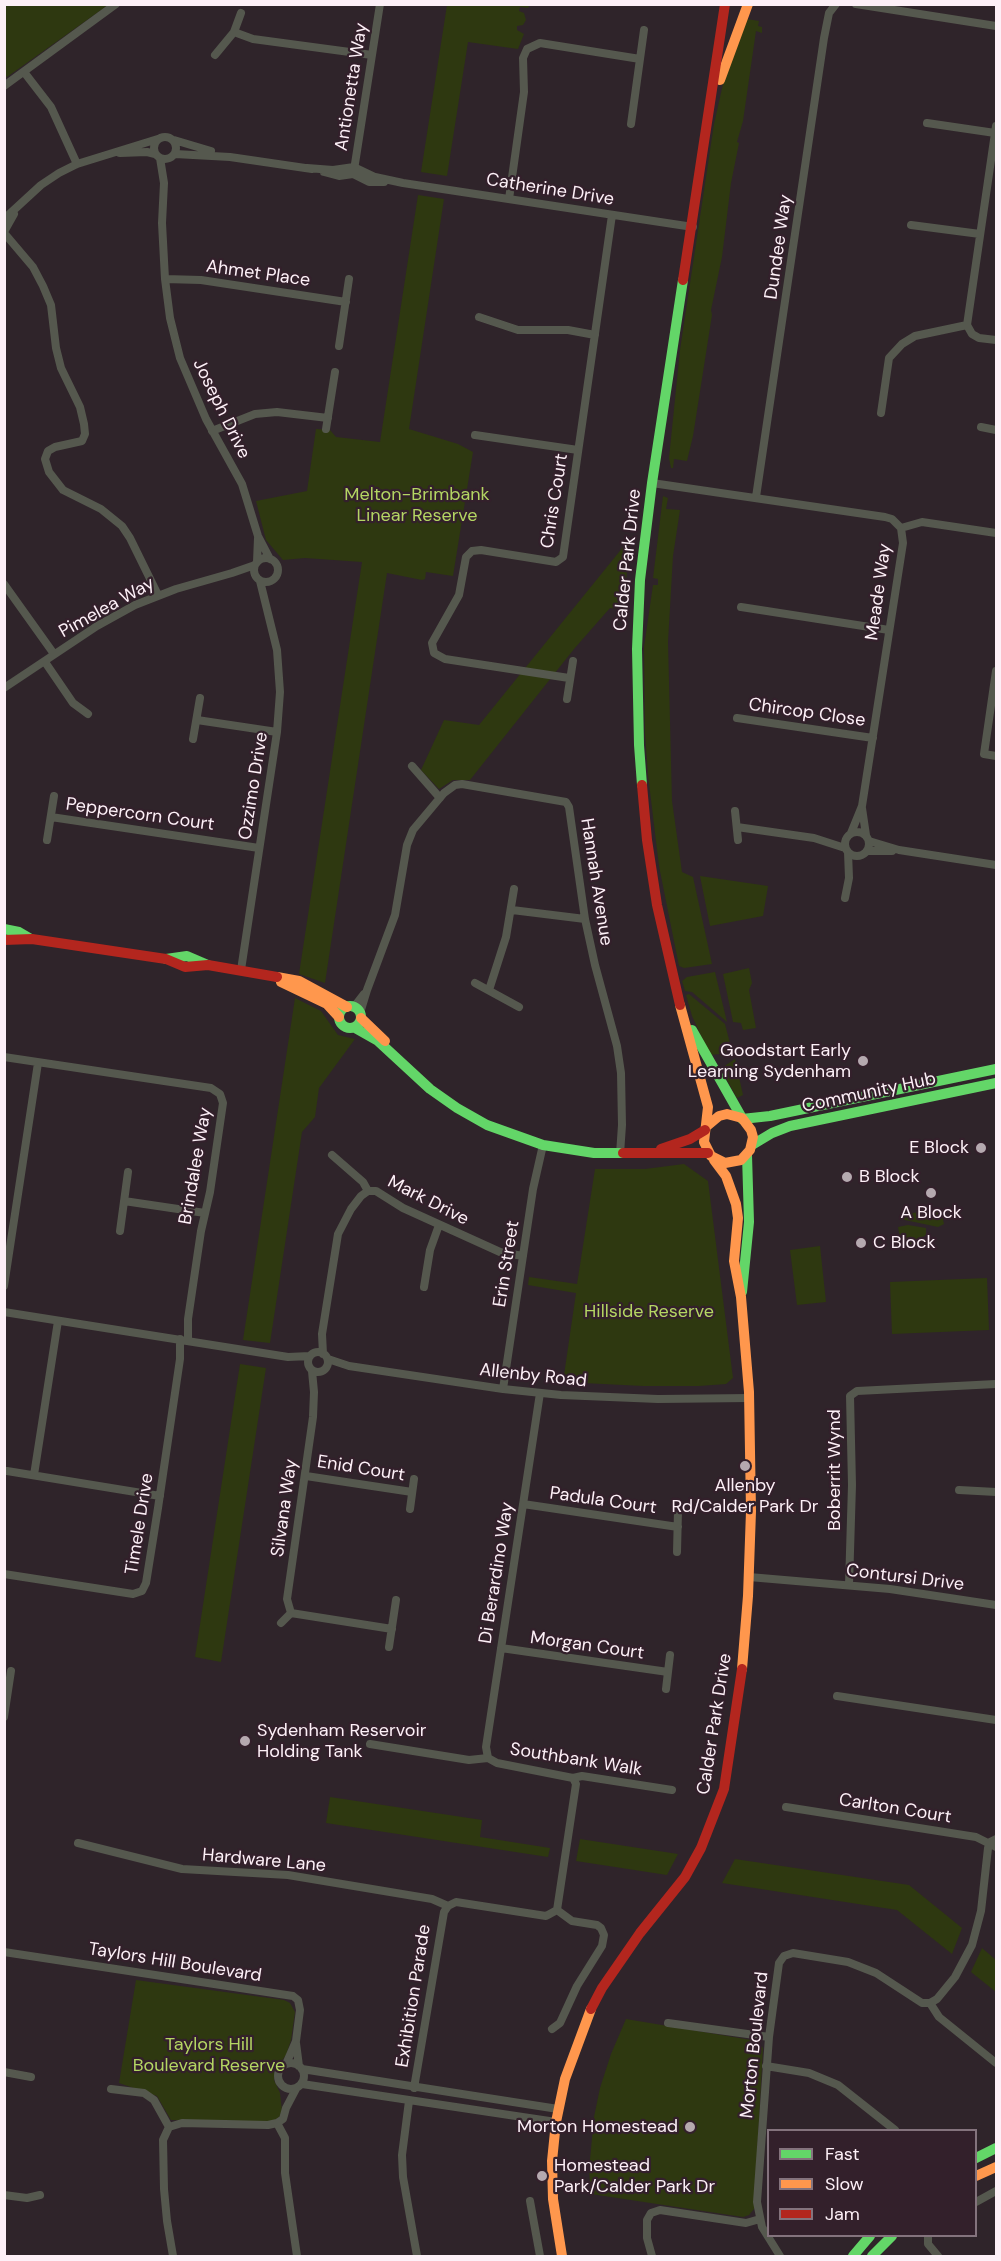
<!DOCTYPE html>
<style>
body{margin:0}
#map{position:relative;width:1001px;height:2261px;overflow:hidden;background:#2f242a;font-family:"DM Sans",sans-serif}
canvas{display:block}
.frame{position:absolute;inset:0;border:6px solid #fdf0f7;pointer-events:none}
.legend{position:absolute;left:767px;top:2129px;width:210px;height:108px;box-sizing:border-box;background:#33202b;border:2px solid #84737d;margin:0;padding:8px 10px;list-style:none;font-size:18px;color:#fdf0f7}
.legend li{display:flex;align-items:center;gap:12px;height:30px}
.legend b{width:30px;border:2px solid #84737d}
</style>
<div id="map">
<canvas width="1001" height="2261"></canvas>
<div class="frame"></div>
<ul class="legend">
<li><b style="height:8px;background:#63d668"></b>Fast</li>
<li><b style="height:8px;background:#ff974d"></b>Slow</li>
<li><b style="height:8px;background:#b3261e"></b>Jam</li>
</ul>
</div>
<script>
const context = document.querySelector('canvas').getContext('2d');
context.lineJoin = 'round';
function paint(path, color) {
  context.fillStyle = color;
  context.fill(path, 'evenodd');
}
function poly(rows) {
  const path = new Path2D();
  for (const r of rows) {
    if (r.length === 3) {
      path.moveTo(r[0] + r[2], r[1]);
      path.arc(r[0], r[1], r[2], 0, 2 * Math.PI);
      continue;
    }
    path.moveTo(r[0], r[1]);
    for (let i = 2; i < r.length; i += 2) path.lineTo(r[i], r[i + 1]);
  }
  return path;
}
function trace(path, color, width, dash) {
  context.strokeStyle = color;
  context.lineWidth = width;
  context.lineCap = dash ? 'butt' : 'round';
  context.setLineDash(dash || []);
  context.stroke(path);
}
function write(font, color, halo, rows, align = 'center') {
  context.font = font + ' "DM Sans",sans-serif';
  context.lineWidth = 4.5;
  context.setLineDash([]);
  context.textBaseline = 'middle';
  context.strokeStyle = halo;
  context.fillStyle = color;
  for (const [text, x, y, turn = 0] of rows) {
    context.save();
    context.translate(x, y);
    context.rotate((+turn || 0) * Math.PI / 180);
    context.textAlign = isNaN(turn) ? turn : align;
    if (halo) context.strokeText(text, 0, 0);
    context.fillText(text, 0, 0);
    context.restore();
  }
}
paint(poly([
 [4,5,5,4,108,5,7,77,4,74],
 [447,5,530,5,528,8,520,7,519,11,524,13,526,20,523,25,517,26,517,30,524,34,518,49,468,42,447,176,421,172],
 [747,19,759,21,758,26,762,27,762,33,756,31,743,121,737,142,739,143,731,183,722,257,711,310,712,315,693,436,687,461,674,459,673,468,671,468,669,458,680,350,714,124,723,84],
 [418,195,444,199,409,429,458,444,473,452,453,576,426,572,425,579,422,580,387,573,325,983,299,974,362,562,305,558,283,560,266,540,256,501,307,491,316,429,330,430,336,437,380,442],
 [663,496,668,498,666,509,680,510,673,556,668,642,672,801,682,872,693,877,712,964,684,968,679,966,659,866,648,775,645,733,644,647,653,585,658,585,658,579,653,578],
 [632,536,622,609,610,608,574,649,470,780,453,780,439,789,421,770,444,720,479,725],
 [700,876,768,886,763,916,710,926],
 [749,968,752,983,749,990,756,1028,743,1030,741,1023,733,1022,723,974],
 [715,972,727,1022,692,992,685,991,682,981,687,977],
 [689,994,725,1024,732,1051,721,1057,720,1054,710,1055,692,1016,686,995],
 [295,998,321,1011,338,1035,355,1039,319,1088,315,1117,302,1132,270,1343,243,1340],
 [735,1059,743,1095,737,1098,727,1080,723,1067],
 [684,1164,708,1181,733,1378,726,1384,699,1386,643,1386,563,1382,576,1293,528,1285,529,1277,577,1284,595,1169,645,1169],
 [937,1208,941,1211,944,1224,938,1227,900,1219,899,1216],
 [908,1225,926,1228,926,1235,902,1249,898,1227],
 [820,1246,826,1302,797,1305,790,1250],
 [987,1278,989,1330,892,1334,890,1282],
 [240,1364,266,1368,221,1662,195,1657],
 [330,1797,482,1820,480,1837,550,1848,548,1857,326,1823],
 [580,1839,678,1854,667,1875,576,1861],
 [735,1859,909,1885,962,1928,952,1954,897,1910,722,1883],
 [982,1948,996,1960,996,1992,971,1972],
 [136,1980,284,2000,290,2003,295,2012,291,2040,286,2055,274,2071,274,2080,280,2093,282,2111,279,2117,273,2121,266,2122,171,2120,157,2096,119,2083],
 [626,2019,757,2041,763,2048,754,2209,749,2215,743,2217,591,2194,589,2170,594,2117,600,2088,611,2054]
]), '#2e3810');
trace(poly([
 [856,4,996,26],
 [234,32,253,39,372,55],
 [215,55,234,32,241,13],
 [24,72,51,107,77,164],
 [4,86,116,4],
 [927,123,995,133],
 [631,124,644,30],
 [996,126,967,325,972,334,979,338,996,340],
 [165,148,11],
 [174,140,211,151],
 [120,153,147,152,155,154],
 [175,154,230,157,312,169],
 [160,158,164,183,162,223,165,279,170,318,180,358,206,419,242,484,258,536,270,559],
 [307,168,333,170,354,167,375,177,403,183,693,227],
 [354,170,380,4],
 [324,172,339,176,353,174,369,182,384,182],
 [509,199,524,92,523,58,527,49,540,43,640,59],
 [4,219,41,185,59,173,77,164,161,138],
 [911,225,980,234],
 [5,230,14,214],
 [5,234,33,267,43,286,51,305,56,348,61,368,80,407,84,424,85,434,82,441,55,447,48,451,45,459,49,472,63,490,101,509,122,526,130,538,158,595],
 [165,279,201,280,346,302],
 [479,317,518,330,568,330,595,335],
 [339,346,349,279],
 [881,413,889,358,902,344,915,336,967,325],
 [981,427,996,430],
 [326,429,335,372],
 [212,431,255,414,277,412,328,418],
 [475,435,578,450],
 [652,483,885,517,892,519,901,528,903,543,862,806,851,833],
 [756,497,824,38,829,13,836,4],
 [901,528,922,522,996,533],
 [266,570,12],
 [257,562,258,538],
 [4,584,54,654],
 [741,607,889,630],
 [45,662,73,703,88,714],
 [996,671,984,754,996,756],
 [569,678,445,659,434,653,432,643,459,595,466,557,472,551,481,550,556,562,563,557,612,215],
 [4,688,97,626,135,605,176,589,232,573,255,565],
 [567,699,573,661],
 [737,718,873,738],
 [197,720,277,732],
 [193,739,200,698],
 [412,766,440,798],
 [862,808,866,835],
 [735,811,738,840],
 [51,817,259,848],
 [737,827,814,838,845,848],
 [857,844,12],
 [47,840,54,796],
 [869,841,899,850,996,865],
 [867,851,892,851],
 [845,898,849,878,848,852],
 [512,910,585,919],
 [241,970,277,732,280,692,277,650,260,581],
 [475,983,519,1007],
 [489,990,506,937,514,889],
 [354,1007,364,994],
 [360,1013,367,990,395,915,407,845,413,830,444,793,455,785,462,784,566,802,569,807,585,919,595,965,617,1046,621,1073,622,1125,620,1154],
 [4,1057,211,1088,220,1094,223,1103,210,1192,201,1231,188,1319,188,1340],
 [332,1155,363,1182,368,1191,376,1191,403,1208,500,1252,523,1256],
 [124,1201,205,1213],
 [120,1231,128,1172],
 [4,1286,38,1063],
 [424,1287,430,1250,439,1225],
 [4,1312,288,1357,310,1356],
 [318,1362,10],
 [323,1354,322,1334,338,1234,351,1209,361,1196,368,1191],
 [328,1359,349,1366,503,1389,561,1395,658,1399,750,1398],
 [503,1389,533,1189,543,1145],
 [7,1471,160,1496],
 [34,1475,58,1321],
 [306,1476,412,1492],
 [959,1490,996,1492],
 [523,1504,678,1527],
 [410,1509,414,1479],
 [677,1552,678,1511],
 [4,1574,133,1594,142,1591,146,1583,158,1508,180,1359,180,1339],
 [749,1577,890,1589,996,1605],
 [849,1585,852,1485,850,1396,857,1391,996,1384],
 [291,1613,392,1629],
 [281,1623,291,1613,287,1599,313,1417,314,1392,312,1371],
 [389,1647,396,1600],
 [501,1648,668,1672],
 [666,1689,670,1655],
 [837,1696,996,1720],
 [4,1717,11,1671],
 [370,1744,469,1760,488,1758,497,1763,573,1778,582,1776,672,1790],
 [488,1758,486,1747,540,1393],
 [786,1807,976,1837,996,1847],
 [78,1843,182,1869,288,1875,432,1899,448,1906],
 [4,1952,293,1996,298,2000,300,2010,296,2041,286,2064],
 [930,2003,937,1999,955,1977,972,1945,981,1911,988,1848,990,1842,996,1839],
 [930,2003,939,2017,996,2063],
 [668,2023,769,2037],
 [552,2029,560,2023,577,1986,602,1946,604,1935,601,1928,597,1925,572,1921,557,1910],
 [296,2043,299,2066],
 [291,2076,13],
 [766,2066,809,2073,838,2085,895,2130],
 [302,2069,558,2109],
 [4,2072,31,2077],
 [302,2084,556,2122],
 [414,2088,444,1912,448,1906,456,1902,546,1916,557,1910,576,1784,573,1778],
 [111,2089,144,2093,154,2100,169,2127],
 [409,2101,402,2155,403,2177,417,2256],
 [277,2123,285,2138,285,2173,297,2256],
 [4,2195,27,2198,40,2195],
 [530,2201,540,2256],
 [976,2202,996,2191],
 [928,2236,928,2244,938,2256],
 [173,2256,167,2221,164,2189,163,2140,169,2127,182,2123,268,2125,277,2123,283,2119,286,2108,296,2089],
 [652,2256,647,2238,647,2220,651,2213,660,2210,746,2223,760,2219],
 [780,2256,762,2227,757,2202,769,2037,779,1963,784,1956,793,1953,848,1962,876,1973,922,2003,930,2003]
]), '#55584e', 8);
trace(poly([
 [642,785,639,745,637,649,640,580,652,483,683,280],
 [4,929,19,932,31,939],
 [166,959,187,956,208,965],
 [350,1017,11],
 [355,1028,378,1041,430,1089,457,1108,487,1125,543,1145,594,1153,623,1153],
 [692,1030,742,1118],
 [742,1119,770,1116,996,1069],
 [752,1145,772,1133,790,1126,996,1083],
 [742,1292,749,1222,747,1155],
 [976,2158,996,2148],
 [853,2256,870,2236],
 [872,2256,892,2236]
]), '#63d668', 10);
trace(poly([
 [720,80,748,4],
 [277,977,299,981,347,1007],
 [281,982,327,1004,339,1017],
 [680,1005,708,1107,704,1142,711,1156,725,1163,741,1160,750,1150,753,1137,751,1130,742,1118,727,1114,719,1116,707,1126],
 [361,1018,385,1041],
 [714,1160,726,1176,736,1204,738,1218,734,1261,741,1297,749,1392,751,1511,748,1596,742,1669],
 [976,2176,996,2167],
 [562,2256,553,2199,552,2161,556,2122,565,2079,591,2009]
]), '#ff974d', 10);
trace(poly([
 [683,280,725,4],
 [642,785,647,840,657,905,680,1005],
 [4,940,32,939,166,959,185,967,208,965,277,977],
 [661,1149,690,1139,705,1130],
 [623,1153,708,1153],
 [591,2009,602,1988,640,1933,685,1877,701,1848,724,1789,742,1669]
]), '#b3261e', 10);
for (const [x, y, r, color] of [
 [863,1061,6,"#b5a9af"],
 [981,1148,6,"#b5a9af"],
 [847,1177,6,"#b5a9af"],
 [931,1193,6,"#b5a9af"],
 [861,1243,6,"#b5a9af"],
 [745,1466,6,"#b5a9af"],
 [245,1741,6,"#b5a9af"],
 [690,2127,6,"#b5a9af"],
 [542,2176,6,"#b5a9af"]
]) {
  const dot = new Path2D();
  dot.arc(x, y, r, 0, 2 * Math.PI);
  context.fillStyle = color;
  context.fill(dot);
  trace(dot, '#33202b', 2);
}
write('18px', '#fdf0f7', '#33202b', [
 ["Antionetta Way",352,87,-81],
 ["Catherine Drive",550,190,9],
 ["Dundee Way",779,247,-82],
 ["Ahmet Place",258,274,8],
 ["Joseph Drive",221,409,64],
 ["Chris Court",555,501,-81],
 ["Calder Park Drive",628,560,-84],
 ["Meade Way",879,592,-82],
 ["Pimelea Way",107,608,-29],
 ["Chircop Close",807,713,8],
 ["Ozzimo Drive",254,786,-81],
 ["Peppercorn Court",140,815,8],
 ["Hannah Avenue",596,882,81],
 ["Community Hub",869,1093,-12],
 ["Brindalee Way",196,1166,-80],
 ["Mark Drive",428,1201,27],
 ["Erin Street",507,1264,-81],
 ["Allenby Road",533,1376,6],
 ["Enid Court",361,1469,9],
 ["Boberrit Wynd",835,1470,-90],
 ["Padula Court",603,1501,8],
 ["Silvana Way",285,1508,-82],
 ["Timele Drive",140,1524,-81],
 ["Di Berardino Way",497,1573,-81],
 ["Contursi Drive",905,1578,7],
 ["Morgan Court",587,1646,8],
 ["Calder Park Drive",715,1724,-81],
 ["Southbank Walk",576,1760,9],
 ["Carlton Court",895,1809,9],
 ["Hardware Lane",264,1861,5],
 ["Taylors Hill Boulevard",175,1963,9],
 ["Exhibition Parade",414,1996,-81],
 ["Morton Boulevard",755,2045,-84]
]);
write('18px', '#b4d663', '#33202b', [
 ["Melton-Brimbank",417,495],
 ["Linear Reserve",417,516],
 ["Hillside Reserve",649,1312],
 ["Taylors Hill",209,2045],
 ["Boulevard Reserve",209,2066]
]);
write('18px', '#fdf0f7', '#33202b', [
 ["Goodstart Early",851,1051,"right"],
 ["Learning Sydenham",851,1072,"right"],
 ["E Block",969,1148,"right"],
 ["B Block",859,1177],
 ["A Block",931,1213,"center"],
 ["C Block",873,1243],
 ["Allenby",745,1486,"center"],
 ["Rd/Calder Park Dr",745,1507,"center"],
 ["Sydenham Reservoir",257,1731],
 ["Holding Tank",257,1752],
 ["Morton Homestead",678,2127,"right"],
 ["Homestead",554,2166],
 ["Park/Calder Park Dr",554,2187]
], 'left');
</script>
